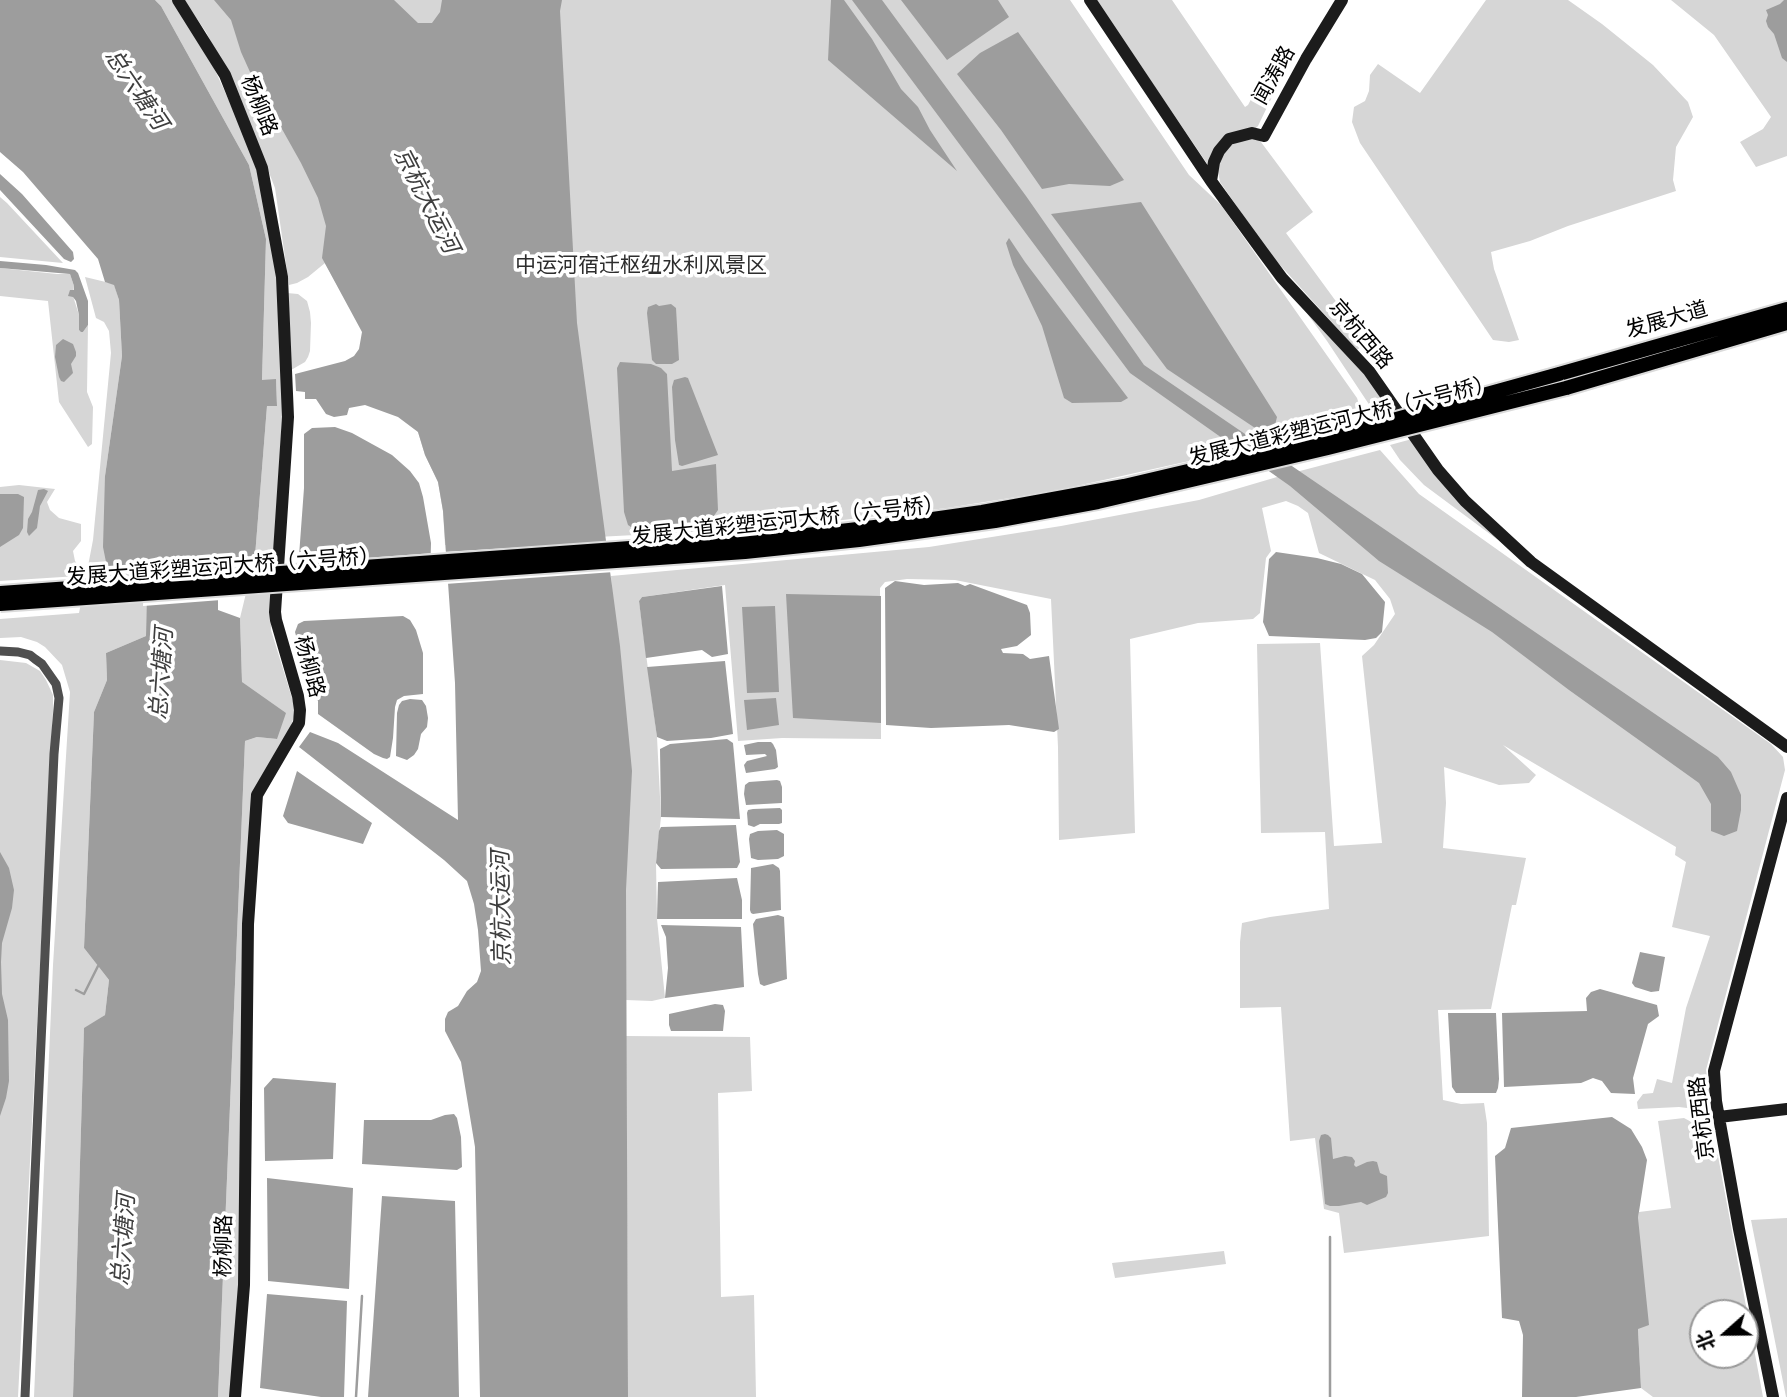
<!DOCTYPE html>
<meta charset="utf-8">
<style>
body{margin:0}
#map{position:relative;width:1787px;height:1397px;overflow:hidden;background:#fff;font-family:"Roboto Condensed","Noto Sans SC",sans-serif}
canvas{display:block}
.north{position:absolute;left:1689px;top:1299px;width:70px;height:70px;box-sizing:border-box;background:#fff;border:2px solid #999;border-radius:50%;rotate:249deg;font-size:19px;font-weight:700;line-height:28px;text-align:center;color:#000}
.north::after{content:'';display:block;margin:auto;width:24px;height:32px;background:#000;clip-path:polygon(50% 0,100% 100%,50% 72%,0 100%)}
</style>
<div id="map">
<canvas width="1787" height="1397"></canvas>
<div class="north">北</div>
</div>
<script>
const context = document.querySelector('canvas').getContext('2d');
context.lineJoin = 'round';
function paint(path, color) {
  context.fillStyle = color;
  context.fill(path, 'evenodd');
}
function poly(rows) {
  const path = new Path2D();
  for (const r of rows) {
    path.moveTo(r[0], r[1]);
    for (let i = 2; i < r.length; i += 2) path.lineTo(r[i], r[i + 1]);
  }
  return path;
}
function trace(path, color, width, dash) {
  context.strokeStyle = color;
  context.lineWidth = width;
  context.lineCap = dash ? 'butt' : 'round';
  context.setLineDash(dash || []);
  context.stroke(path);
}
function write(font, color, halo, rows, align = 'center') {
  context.font = font + ' "Roboto Condensed","Noto Sans SC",sans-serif';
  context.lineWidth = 7;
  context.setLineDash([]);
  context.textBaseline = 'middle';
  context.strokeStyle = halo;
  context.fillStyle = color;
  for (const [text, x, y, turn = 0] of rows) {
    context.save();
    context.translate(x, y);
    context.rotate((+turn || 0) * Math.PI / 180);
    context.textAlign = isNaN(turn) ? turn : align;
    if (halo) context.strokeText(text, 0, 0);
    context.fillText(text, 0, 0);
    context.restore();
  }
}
paint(poly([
 [155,0,172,0,214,68,259,166,279,285,284,378,271,630,296,711,290,728,255,790,239,1292,230,1397,218,1397,245,741,257,737,277,739,242,682,240,618,255,556,267,406,277,405,276,380,262,381,266,239,249,165,161,6],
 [184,0,1070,0,1189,175,1221,205,1357,398,1359,404,1357,410,1348,416,1292,435,1194,460,1054,491,947,508,843,520,730,530,445,545,443,511,438,482,425,455,418,432,325,263,308,277,297,283,289,285,275,188,239,95,206,32],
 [1096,0,1172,0,1245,107,1248,105,1273,58,1284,72,1258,126,1256,128,1245,131,1208,165],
 [1486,0,1568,0,1602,24,1653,65,1688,102,1693,117,1676,147,1673,180,1676,191,1568,226,1530,241,1491,252,1494,269,1519,340,1509,342,1493,340,1360,143,1352,122,1354,107,1365,101,1369,91,1370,75,1378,64,1420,93],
 [1671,0,1787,0,1787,156,1756,167,1740,142,1763,129,1771,117,1714,35],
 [1258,138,1313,212,1286,233,1346,315,1341,320,1362,346,1357,350,1270,254,1220,182,1217,167,1223,153,1229,146,1243,139],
 [0,197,7,203,63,263,0,257],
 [0,268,57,274,70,274,74,286,73,296,79,315,79,330,83,332,88,325,87,392,93,407,92,444,88,447,59,402,48,301,0,296],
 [85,277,114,284,119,300,122,356,105,476,107,567,141,571,147,583,146,636,106,653,107,680,94,712,84,948,109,980,105,1015,84,1029,73,1397,34,1397,53,965,70,692,62,665,45,647,37,642,21,637,0,638,0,619,79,613,93,540,111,353,109,331,104,322,96,318],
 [1291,291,1352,355,1389,406,1389,412,1376,415,1327,341],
 [287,293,298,294,307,301,310,312,311,323,310,351,308,357,305,362,291,370],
 [1412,439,1498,540,1424,485,1400,460,1390,445],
 [1380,450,1419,494,1771,744,1783,757,1785,770,1706,1070,1712,1111,1708,1117,1695,1109,1679,1107,1638,1109,1637,1102,1643,1094,1653,1093,1657,1079,1672,1083,1686,1008,1710,936,1672,927,1686,862,1675,855,1676,847,1503,745,1536,775,1529,783,1499,785,1444,767,1446,803,1443,848,1526,858,1516,905,1512,905,1491,1009,1438,1010,1443,1100,1461,1104,1484,1103,1487,1123,1489,1236,1344,1253,1339,1213,1324,1209,1315,1138,1290,1141,1281,1007,1240,1008,1240,942,1242,923,1270,917,1329,909,1325,832,1261,833,1257,644,1320,643,1334,846,1382,843,1362,656,1374,645,1395,614,1390,599,1375,580,1319,553,1308,513,1298,506,1286,501,1262,508,1271,551,1266,558,1260,613,1253,619,1198,623,1130,639,1135,833,1059,840,1058,747,1051,599,955,580,907,579,885,582,880,588,881,739,782,738,738,741,725,585,642,597,639,601,657,737,661,817,656,863,657,919,665,998,652,1001,626,1000,626,890,611,576,929,547,1061,526,1199,500,1277,477],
 [19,485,55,489,47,502,50,510,59,518,81,524,81,541,73,551,75,561,81,569,78,576,0,581,0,487],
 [0,660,26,663,40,671,46,680,53,695,53,711,18,1397,0,1397],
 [626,1036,750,1037,752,1091,718,1093,721,1297,754,1295,756,1397,628,1397],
 [1684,1118,1697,1125,1710,1140,1718,1156,1763,1397,1653,1397,1641,1388,1638,1329,1638,1218,1639,1212,1671,1208,1658,1121],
 [1703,1313,1745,1313,1745,1355,1703,1355],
 [1787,1218,1787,1397,1786,1397,1751,1220],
 [1224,1251,1226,1264,1115,1278,1112,1263]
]), '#d6d6d6');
paint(poly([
 [0,0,155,0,161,6,249,165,266,239,262,380,276,379,277,406,267,406,255,556,218,573,218,610,240,618,242,682,286,713,277,739,257,737,245,741,218,1397,73,1397,84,1028,105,1015,109,980,84,948,94,712,107,680,106,653,146,636,147,583,141,571,107,567,103,547,105,476,122,356,119,300,114,285,105,282,98,259,23,172,0,152],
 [214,0,394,0,418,23,432,23,440,12,442,0,562,0,560,11,577,323,620,646,632,771,626,890,628,1397,480,1397,475,1147,461,1062,445,1031,445,1019,448,1012,458,1006,467,991,477,982,481,971,478,930,474,904,467,881,444,860,299,747,310,732,338,743,458,820,455,683,443,511,438,482,425,455,418,432,398,417,365,405,349,408,347,415,334,417,326,414,316,399,305,399,305,392,296,391,295,374,345,361,354,356,359,349,362,332,322,258,326,226,318,198,301,163,250,72,241,52,231,20],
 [831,0,844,0,872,39,901,89,918,107,930,130,957,171,828,60],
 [852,0,882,0,1026,196,1144,365,1718,757,1731,772,1741,795,1741,810,1737,831,1724,836,1711,831,1711,804,1699,783,1569,690,1492,632,1379,561,1290,486,1130,373],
 [901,0,998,0,1009,17,947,60],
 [1784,0,1787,0,1787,62,1782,58,1774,34,1768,27,1766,21,1768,15,1766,10,1780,4],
 [1018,32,1124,180,1110,186,1069,184,1042,189,1001,130,957,74,980,53],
 [0,174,22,194,73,252,74,259,71,262,64,259,0,190],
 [1141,202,1277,417,1275,425,1264,434,1167,369,1051,214],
 [1009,238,1025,262,1128,398,1121,402,1072,403,1064,398,1042,326,1013,265,1006,243],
 [0,261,46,265,75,270,78,273,88,301,88,325,83,332,81,332,79,330,79,315,76,301,73,297,68,296,70,290,74,290,74,286,70,274,0,268],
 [656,304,659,306,671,304,676,308,679,360,672,364,656,364,652,360,647,313,648,307],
 [63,339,73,344,76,352,76,356,71,364,73,373,64,382,61,381,59,377,55,357,56,345],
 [620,362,651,364,661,368,667,374,672,471,716,464,718,510,711,520,698,528,637,531,628,525,624,512,617,368],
 [685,377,688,378,718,455,682,466,679,465,675,440,672,387,674,380],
 [335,427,352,433,392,455,410,471,419,483,423,497,431,543,430,580,301,591,299,556,304,488,304,434,312,428],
 [44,489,48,491,40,506,37,528,29,536,27,532,28,519,32,512,38,490],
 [0,494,18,494,24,497,23,528,19,535,0,547],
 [1276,552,1317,558,1341,564,1362,574,1385,602,1382,632,1376,638,1365,640,1269,636,1263,622,1269,559],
 [895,581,924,585,958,583,965,586,970,584,1027,605,1030,613,1031,635,1017,646,1001,649,1003,653,1023,654,1030,659,1049,656,1059,729,1054,732,1009,725,931,728,886,725,885,588],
 [722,586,728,654,712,657,702,650,646,658,639,601,642,597],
 [786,594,881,596,881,723,793,718],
 [775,606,779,692,747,693,742,607],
 [403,616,410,620,416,630,423,653,423,694,404,696,397,700,395,707,393,738,390,757,387,759,383,758,374,754,318,714,318,701,312,687,312,670,301,655,295,632,298,624,304,621],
 [725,661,733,734,711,738,667,741,657,737,647,667],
 [776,698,779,725,747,730,744,700],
 [410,699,422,700,426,706,428,718,427,727,421,734,418,749,414,755,407,760,396,756,397,713,399,705,402,701],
 [727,739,733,743,740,819,661,817,660,749,670,744],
 [758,742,771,742,773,744,776,750,778,767,775,769,746,773,744,765,747,761,767,756,765,754,746,755,744,745],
 [297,771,372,823,363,844,288,823,283,816],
 [777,780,780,781,782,787,782,803,746,805,744,794,745,785,749,782],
 [780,808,782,810,782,823,779,824,760,824,754,827,748,825,747,813,748,810,753,809],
 [736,825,740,862,737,868,661,869,656,863,659,831,661,827],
 [777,830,784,834,784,856,778,859,758,860,751,858,749,839,750,834,758,831],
 [0,852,9,868,14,890,12,908,2,943,1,962,2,994,8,1020,9,1081,6,1098,0,1116],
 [773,864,779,868,780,871,781,910,753,914,751,913,750,910,751,868],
 [737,878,742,900,742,919,657,919,658,882],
 [778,915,784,917,787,979,764,986,760,984,758,974,753,924,756,919],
 [661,925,741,927,744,987,665,998,668,968,666,937],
 [1640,952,1665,957,1659,991,1651,992,1635,987,1632,983],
 [1600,989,1657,1005,1659,1016,1648,1024,1633,1078,1635,1094,1611,1093,1602,1081,1593,1078,1581,1083,1504,1087,1502,1013,1587,1011,1586,998,1591,992],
 [715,1004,723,1005,725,1011,723,1031,671,1031,669,1025,669,1014],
 [1448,1013,1496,1013,1499,1079,1498,1088,1496,1093,1456,1093,1452,1087],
 [273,1078,336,1083,333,1159,265,1161,264,1088],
 [454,1114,457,1118,461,1137,462,1167,457,1170,362,1164,364,1120,431,1120,445,1115],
 [1612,1117,1631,1129,1642,1147,1647,1160,1638,1218,1649,1325,1638,1329,1641,1388,1576,1397,1522,1397,1523,1335,1519,1321,1502,1318,1495,1156,1505,1148,1511,1128],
 [1325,1134,1328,1135,1331,1138,1333,1159,1345,1156,1352,1157,1355,1161,1354,1165,1356,1167,1367,1162,1373,1161,1377,1162,1380,1173,1387,1176,1388,1193,1386,1197,1367,1205,1361,1202,1339,1206,1330,1206,1325,1204,1319,1141,1321,1135],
 [267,1178,353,1188,349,1289,268,1281],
 [382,1196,455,1201,459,1397,368,1397],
 [267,1294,347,1301,344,1397,321,1397,260,1388]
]), '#9d9d9d');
paint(poly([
 [610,542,614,572,445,584,442,552],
 [434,553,433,581,427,585,300,594,297,592,296,563],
 [240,567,221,575,221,600,143,606,144,584,139,575,135,574]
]), '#fff');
trace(poly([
 [76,990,84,994,98,966],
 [356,1397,362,1296],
 [1330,1397,1330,1237]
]), '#9d9d9d', 2.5);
const primary = poly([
 [1559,374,1787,309],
 [1566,388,1787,323]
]);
trace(primary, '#dbdbdb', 18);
trace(poly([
 [0,651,18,652,30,655,35,659,42,664,56,684,59,698,54,754,25,1397]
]), '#4f4f4f', 9);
trace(poly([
 [178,0,225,75,262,168,282,277,288,417,275,612,276,620,298,696,300,710,299,723,257,795,248,924,244,1285,235,1397],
 [1090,0,1211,181,1262,251,1282,278,1369,371,1438,470,1465,501,1531,562,1787,747],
 [1211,181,1214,162,1219,151,1229,139,1252,133,1264,136,1306,59,1342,0],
 [1719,1117,1787,1109],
 [1773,1397,1739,1229,1716,1101,1714,1071,1787,798]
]), '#1c1c1c', 12);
trace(primary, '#000', 14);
const primaryBridge = poly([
 [0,593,798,536,883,526,982,512,1124,486,1324,439,1559,374],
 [0,604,745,552,859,540,995,521,1098,502,1328,448,1566,388]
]);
trace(primaryBridge, '#dbdbdb', 18, []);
trace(primaryBridge, '#000', 14);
write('21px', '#000', '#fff', [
 ["闻涛路",1275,76,-61],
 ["杨柳路",258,106,68],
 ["发展大道",1667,321,-16],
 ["京杭西路",1360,335,49],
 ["发展大道彩塑运河大桥（六号桥）",1342,422,-14],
 ["发展大道彩塑运河大桥（六号桥）",788,522,-6],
 ["发展大道彩塑运河大桥（六号桥）",223,568,-4],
 ["杨柳路",308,667,75],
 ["京杭西路",1703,1118,-97],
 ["杨柳路",225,1246,-89]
]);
write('21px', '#2d2d2d', '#fff', [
 ["中运河宿迁枢纽水利风景区",641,267]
]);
write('italic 23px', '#3e3e3e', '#fff', [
 ["总六塘河",135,90,56],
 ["京杭大运河",425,201,63],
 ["总六塘河",163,674,-86],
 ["京杭大运河",503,908,-91],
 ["总六塘河",125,1240,-86]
]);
</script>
